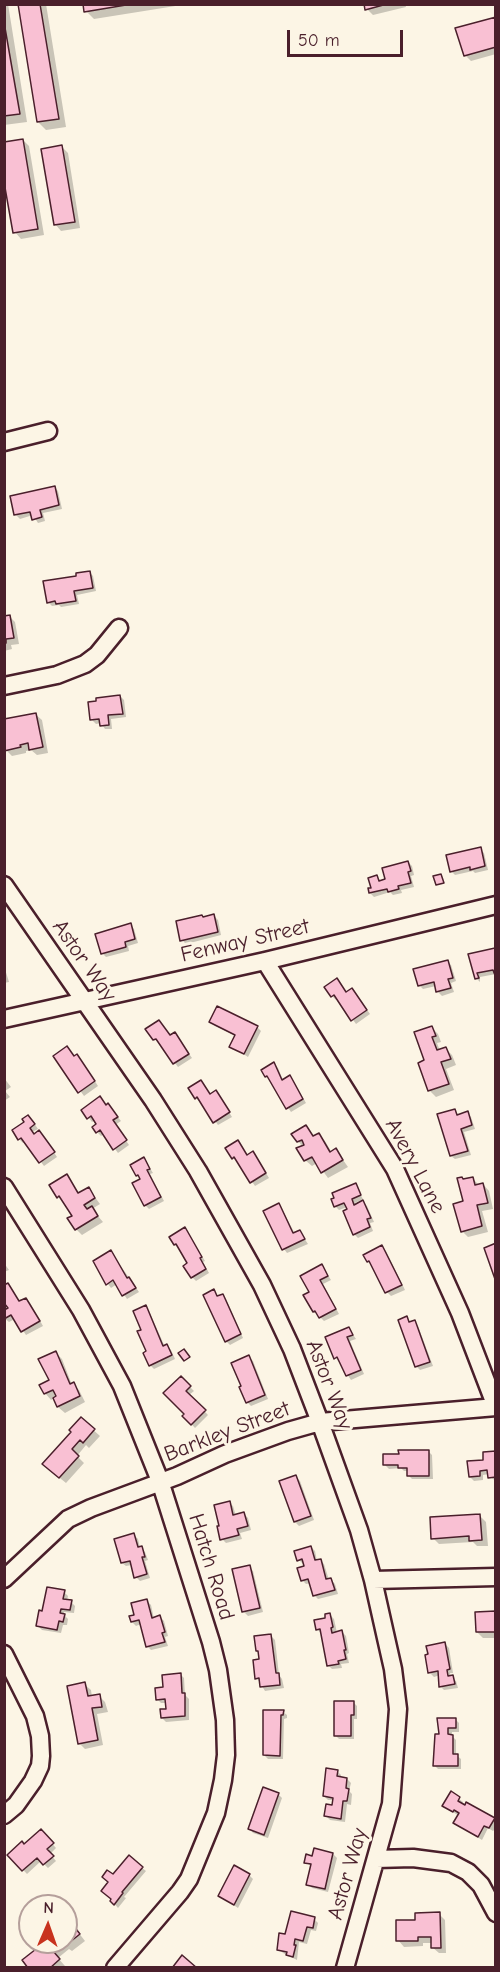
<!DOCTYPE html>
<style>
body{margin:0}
#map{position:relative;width:500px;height:1972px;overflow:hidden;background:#fcf5e5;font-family:"Comic Neue",sans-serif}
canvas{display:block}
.frame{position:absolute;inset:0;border:6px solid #4a1f2b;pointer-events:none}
.north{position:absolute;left:18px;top:1894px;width:60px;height:60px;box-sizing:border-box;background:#fcf5e5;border:2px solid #b59f9b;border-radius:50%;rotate:2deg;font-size:16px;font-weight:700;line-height:24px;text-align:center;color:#4a1f2b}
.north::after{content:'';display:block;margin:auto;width:21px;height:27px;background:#c8321e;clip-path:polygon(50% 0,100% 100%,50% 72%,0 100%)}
.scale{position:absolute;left:287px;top:30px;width:116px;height:27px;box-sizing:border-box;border:3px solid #4a1f2b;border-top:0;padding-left:8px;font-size:18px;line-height:21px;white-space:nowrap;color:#4a1f2b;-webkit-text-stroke:4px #fcf5e5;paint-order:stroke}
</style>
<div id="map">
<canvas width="500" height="1972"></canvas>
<div class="frame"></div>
<div class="north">N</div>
<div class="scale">50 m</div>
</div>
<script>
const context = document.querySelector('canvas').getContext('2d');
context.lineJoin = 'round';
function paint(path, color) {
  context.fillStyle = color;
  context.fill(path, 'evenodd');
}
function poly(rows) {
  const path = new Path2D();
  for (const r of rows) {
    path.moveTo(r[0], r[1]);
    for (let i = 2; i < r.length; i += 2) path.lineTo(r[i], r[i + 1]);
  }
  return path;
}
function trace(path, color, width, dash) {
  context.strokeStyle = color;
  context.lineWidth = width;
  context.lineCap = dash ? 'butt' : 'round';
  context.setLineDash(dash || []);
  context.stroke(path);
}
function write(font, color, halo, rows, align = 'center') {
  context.font = font + ' "Comic Neue",sans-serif';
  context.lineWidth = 6;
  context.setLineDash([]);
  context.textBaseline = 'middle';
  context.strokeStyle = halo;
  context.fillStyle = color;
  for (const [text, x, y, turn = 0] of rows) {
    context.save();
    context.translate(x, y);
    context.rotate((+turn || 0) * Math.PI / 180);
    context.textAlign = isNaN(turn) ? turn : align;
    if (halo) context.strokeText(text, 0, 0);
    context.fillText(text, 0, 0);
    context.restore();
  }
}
paint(poly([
 [4,4,8,4,27,122,4,125],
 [19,4,46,4,66,127,46,130,38,122],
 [85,4,188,4,94,19,86,11],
 [366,4,405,4,406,7,373,15,367,9],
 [496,18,496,54,471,61,465,55],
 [23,140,29,146,44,235,21,239,15,232],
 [62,147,68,153,80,228,61,231,55,224],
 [54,487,58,491,62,509,43,513,45,521,38,523,33,515,20,519,16,515],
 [89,572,93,576,96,591,77,595,79,604,61,607,59,605,52,606,48,602,78,577],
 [9,616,15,622,19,644,11,645,12,649,4,651,4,617],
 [120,696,124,700,126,717,111,719,112,729,105,729,101,723,96,724,92,720],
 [35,714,42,720,48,753,37,755,31,750,26,751,26,753,12,756,6,750],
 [480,849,484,853,488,870,475,873,473,871,455,875,451,871],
 [408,862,412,866,414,875,411,876,414,887,401,890,402,893,393,895,390,892,374,897,370,893,377,877,381,881,387,880],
 [214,916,218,920,221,935,186,944,182,940,204,919],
 [130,925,134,929,138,943,128,946,129,951,106,957,102,953],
 [494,949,496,974,480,977,480,982,476,978,470,955],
 [447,961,451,965,456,981,451,983,454,992,442,996,438,992,436,986,423,989,419,985],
 [4,966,9,982,4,983],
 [337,980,347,993,352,990,356,994,370,1014,356,1024,338,999,336,1000,332,996],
 [159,1022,170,1037,178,1038,192,1058,178,1067,160,1043,155,1039],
 [211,1022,257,1027,261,1031,248,1057,231,1046,236,1036,215,1026],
 [432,1028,438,1034,441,1042,437,1043,440,1051,446,1049,452,1055,456,1065,446,1069,454,1090,436,1097,430,1091,420,1064,426,1061],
 [55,1056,75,1058,81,1060,98,1086,84,1096],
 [274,1064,278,1068,283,1080,290,1077,293,1080,306,1103,291,1112,263,1070],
 [4,1078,11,1087,5,1091,10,1097,4,1101],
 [190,1089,219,1096,232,1117,218,1125,201,1101,200,1102,196,1098],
 [108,1105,121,1121,115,1125,129,1145,118,1153,104,1134,101,1136,97,1132,94,1127,98,1124,95,1120,92,1122,83,1110],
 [455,1110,459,1116,467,1113,471,1117,475,1129,464,1132,471,1155,455,1159,451,1156],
 [32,1120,38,1129,32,1132,34,1135,43,1136,57,1157,44,1166,25,1141,23,1143,19,1139],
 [306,1127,315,1137,319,1135,325,1141,332,1153,336,1150,348,1167,328,1178,317,1163,312,1166,305,1160,303,1147,298,1141],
 [238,1142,248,1156,256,1157,269,1178,255,1186,238,1161,233,1158],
 [144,1159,153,1173,150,1174,164,1201,149,1209,145,1205,142,1180,137,1175],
 [66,1176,80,1194,88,1188,100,1204,92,1209,103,1222,82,1235,76,1229,74,1216,51,1185],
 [472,1178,479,1185,483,1184,489,1191,493,1209,482,1211,488,1232,468,1237,462,1231,465,1202,464,1181],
 [355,1185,363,1199,355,1203,356,1205,363,1202,367,1206,374,1222,370,1223,373,1231,358,1238,354,1234,347,1207,339,1210,335,1206],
 [278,1205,282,1209,295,1234,300,1232,308,1244,287,1253,284,1249,265,1212],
 [185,1229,205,1261,203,1262,209,1273,196,1281,192,1277,189,1264,171,1237],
 [382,1247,386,1251,405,1290,391,1296,387,1292,373,1265,368,1261,365,1255],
 [111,1252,139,1292,127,1299,117,1284,111,1288,108,1284],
 [4,1263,9,1270,4,1272],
 [322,1266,331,1280,323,1284,339,1314,324,1321,314,1311,311,1293],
 [8,1285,20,1303,26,1299,30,1303,43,1326,26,1335,15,1319,9,1322,4,1318,9,1309,4,1305,4,1287],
 [214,1291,219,1297,223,1295,226,1299,243,1338,230,1345,226,1341],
 [146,1307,149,1311,165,1347,167,1346,171,1350,175,1359,154,1369,150,1365,143,1330],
 [406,1318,411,1323,414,1322,418,1326,433,1366,420,1370,416,1366],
 [349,1329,356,1339,350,1341,364,1374,351,1380,336,1358,327,1338],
 [55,1352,62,1359,72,1385,73,1384,79,1390,85,1402,65,1413,58,1407,54,1398,51,1400,45,1393,51,1381],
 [249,1357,253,1361,268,1399,251,1406,247,1402],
 [181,1378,194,1391,189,1395,208,1415,195,1428,184,1416,187,1414],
 [81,1419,100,1436,89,1448,86,1445,77,1456,84,1463,66,1483,50,1470],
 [428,1451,432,1455,433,1479,412,1479,408,1475,408,1471,404,1471,401,1468,389,1469,385,1465,400,1455],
 [496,1452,496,1481,490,1477,489,1474,483,1475,483,1480,474,1481,470,1477],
 [296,1477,300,1481,314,1520,299,1526,295,1522],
 [229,1503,233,1506,236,1516,244,1514,248,1518,251,1530,240,1533,242,1539,226,1543,222,1539],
 [480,1516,486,1522,488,1546,477,1546,473,1542,439,1544,433,1538],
 [134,1535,138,1539,140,1548,145,1552,148,1560,145,1561,150,1578,140,1581,136,1577,132,1565,126,1566,122,1563],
 [311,1547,315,1551,317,1561,320,1560,324,1564,329,1580,331,1580,335,1584,338,1594,318,1599,314,1595,311,1583,306,1584,302,1580,306,1567,305,1563,303,1564,299,1560],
 [249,1567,253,1571,263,1612,248,1616,244,1612,234,1570],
 [64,1592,68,1596,67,1601,71,1602,75,1606,74,1613,64,1612,64,1615,68,1619,67,1625,63,1625,61,1633,42,1630,38,1626,43,1613],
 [147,1601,151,1605,154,1619,160,1617,164,1621,168,1636,165,1637,168,1646,151,1650,147,1646,141,1624,136,1626,132,1622],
 [496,1612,496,1638,483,1638,477,1632],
 [330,1615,334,1619,337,1633,342,1632,346,1636,349,1653,347,1654,349,1663,341,1664,342,1668,332,1669,328,1665,322,1634,317,1629],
 [271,1636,275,1640,279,1675,282,1679,284,1688,265,1691,257,1678,261,1661,260,1654,257,1651],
 [445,1644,449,1648,453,1673,450,1673,451,1677,456,1681,458,1688,444,1690,440,1686,440,1675,434,1677,430,1673],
 [180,1674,184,1678,185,1695,189,1699,189,1720,166,1722,162,1718,167,1710,167,1703,161,1703,157,1699,165,1688],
 [84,1684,91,1690,92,1697,99,1696,105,1702,108,1712,97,1714,103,1745,85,1749,79,1743],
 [353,1702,357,1706,357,1719,354,1719,354,1739,339,1739,335,1735],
 [265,1711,283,1712,287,1715,287,1718,284,1719,283,1759,268,1759,264,1755],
 [455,1719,459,1723,459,1732,452,1732,452,1736,456,1740,456,1755,461,1759,461,1769,438,1769,434,1765,441,1735],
 [337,1771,341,1775,341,1778,347,1779,351,1783,349,1791,352,1794,351,1805,347,1804,345,1822,330,1820,326,1816,333,1806,334,1800,328,1800,324,1796],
 [451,1793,463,1802,462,1805,494,1820,496,1828,493,1831,488,1828,482,1840,459,1826,459,1816,444,1806],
 [278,1794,282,1798,268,1838,253,1833,250,1829],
 [41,1831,56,1848,50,1854,56,1861,48,1868,41,1861,27,1874,9,1855,24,1845],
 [333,1854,337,1858,328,1892,312,1888,308,1884,312,1867,306,1862,313,1858],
 [142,1868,146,1871,124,1897,126,1898,118,1908,112,1901,110,1882,113,1876],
 [249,1875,253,1879,238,1908,220,1896],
 [439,1914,445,1920,446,1953,439,1953,432,1947,432,1943,423,1943,423,1946,404,1947,398,1940,417,1921],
 [314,1919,318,1923,316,1931,311,1930,307,1944,299,1942,297,1960,283,1953,279,1949,287,1936],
 [66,1924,75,1928,85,1941,72,1951,69,1949,58,1958,65,1966,30,1968,48,1942,66,1942]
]), '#0003');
const building = poly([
 [18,4,40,4,59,119,37,122,18,4],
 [83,4,132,4,84,12,83,4],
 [364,4,387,4,365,10,364,4],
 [496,17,496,47,464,56,455,28,496,17],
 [4,22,20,114,4,116,4,22],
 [23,139,38,229,13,233,4,182,4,142,23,139],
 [62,145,75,222,54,225,41,149,62,145],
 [55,486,59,505,40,510,42,517,32,520,30,512,14,515,10,496,55,486],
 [90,571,93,588,74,591,76,601,56,604,55,601,47,603,43,581,76,576,76,573,90,571],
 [10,615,14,638,6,639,6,643,4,644,4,616,10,615],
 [120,695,123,714,108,715,109,725,100,726,99,719,90,720,88,702,96,701,96,698,120,695],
 [36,713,43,747,29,750,28,743,20,745,21,747,4,751,4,719,36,713],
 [481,847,485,866,470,870,470,867,450,872,446,855,481,847],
 [408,861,411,871,408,872,411,883,398,886,399,889,388,892,387,889,369,893,368,888,371,888,368,878,377,875,379,881,385,879,382,868,408,861],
 [441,874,444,883,436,885,433,876,441,874],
 [214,914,218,932,180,941,176,921,202,915,203,917,214,914],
 [131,923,135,939,125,942,126,947,101,954,95,934,131,923],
 [495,948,496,978,493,970,477,973,479,978,475,979,468,954,495,948],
 [448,960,453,978,448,979,451,988,436,992,434,982,418,986,413,969,448,960],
 [337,978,346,992,352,988,367,1010,351,1021,334,995,331,997,324,987,337,978],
 [217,1006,258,1026,244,1054,229,1047,235,1035,209,1022,217,1006],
 [159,1020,170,1035,175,1032,189,1054,173,1064,156,1039,153,1040,145,1029,159,1020],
 [432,1026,436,1036,432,1037,437,1050,446,1047,451,1059,441,1062,449,1084,428,1091,418,1063,424,1060,414,1032,432,1026],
 [67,1046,74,1056,77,1054,95,1081,78,1093,53,1056,67,1046],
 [274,1062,282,1080,290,1075,303,1099,286,1109,267,1076,265,1077,261,1070,274,1062],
 [201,1080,210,1094,216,1090,230,1112,213,1123,197,1097,195,1099,188,1088,201,1080],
 [100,1096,106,1105,108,1103,118,1117,113,1120,127,1140,113,1150,100,1130,96,1133,92,1127,96,1124,91,1116,87,1119,81,1110,100,1096],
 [455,1109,457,1115,468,1111,472,1125,461,1129,468,1151,450,1156,437,1114,455,1109],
 [28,1115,35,1124,30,1128,34,1134,39,1130,55,1152,39,1163,21,1138,18,1140,12,1130,24,1122,22,1119,28,1115],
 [306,1125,313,1136,319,1133,330,1152,336,1148,343,1160,321,1173,312,1157,304,1161,296,1148,304,1145,302,1140,297,1142,291,1134,306,1125],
 [238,1140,247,1155,253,1151,266,1173,250,1183,234,1157,232,1159,225,1148,238,1140],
 [144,1157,150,1169,147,1170,161,1197,144,1206,132,1183,140,1179,138,1175,136,1176,130,1165,144,1157],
 [67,1174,78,1193,89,1187,95,1198,84,1205,87,1209,92,1206,98,1216,75,1230,67,1218,72,1216,59,1196,57,1198,49,1185,67,1174],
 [462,1177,463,1179,473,1177,475,1185,483,1183,488,1203,477,1205,482,1226,461,1232,453,1204,463,1201,457,1178,462,1177],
 [356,1183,361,1195,352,1199,354,1205,363,1200,371,1218,367,1219,370,1227,353,1235,343,1211,347,1209,344,1203,334,1207,331,1199,334,1198,332,1193,356,1183],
 [279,1203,293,1233,300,1230,305,1239,282,1250,263,1211,279,1203],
 [185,1227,202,1257,200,1258,206,1269,191,1278,183,1266,187,1263,176,1244,174,1245,169,1237,185,1227],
 [496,1243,496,1282,484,1248,496,1243],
 [382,1245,402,1285,385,1293,369,1261,367,1262,363,1255,382,1245],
 [111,1250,127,1278,129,1277,136,1288,122,1296,113,1280,106,1285,93,1261,111,1250],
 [322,1264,328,1276,320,1280,336,1309,319,1318,315,1311,313,1312,303,1295,309,1292,300,1276,322,1264],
 [8,1283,19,1301,26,1298,40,1321,21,1332,11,1315,4,1319,4,1310,8,1308,4,1303,4,1285,8,1283],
 [214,1289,217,1296,223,1294,241,1334,225,1342,203,1295,214,1289],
 [146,1305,163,1346,167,1344,172,1355,149,1366,143,1353,146,1351,137,1331,141,1330,133,1311,146,1305],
 [407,1316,409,1322,415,1320,430,1362,415,1367,398,1320,407,1316],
 [349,1327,353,1335,347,1337,361,1370,346,1376,337,1357,334,1359,325,1337,349,1327],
 [184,1349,190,1357,184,1361,178,1353,184,1349],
 [56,1351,70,1384,74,1382,80,1396,57,1407,53,1398,56,1396,53,1390,44,1394,39,1385,49,1380,38,1359,56,1351],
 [249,1355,265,1395,246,1403,239,1387,241,1386,231,1363,249,1355],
 [181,1376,191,1386,186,1391,206,1410,191,1425,182,1416,184,1414,163,1393,181,1376],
 [81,1417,95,1429,83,1443,80,1440,72,1449,79,1456,59,1478,42,1464,71,1432,69,1430,81,1417],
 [398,1450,429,1450,429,1476,407,1476,407,1468,398,1468,398,1465,383,1465,383,1454,399,1454,398,1450],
 [496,1451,496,1477,488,1478,487,1470,480,1471,480,1476,469,1477,467,1461,483,1460,483,1452,496,1451],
 [296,1475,311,1516,294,1522,279,1481,296,1475],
 [230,1501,233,1515,244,1512,248,1526,237,1529,239,1535,220,1540,217,1526,219,1526,214,1505,230,1501],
 [480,1514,482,1540,469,1541,469,1536,431,1539,430,1517,480,1514],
 [134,1533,138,1547,142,1546,145,1557,142,1557,147,1574,134,1578,130,1561,121,1563,114,1539,134,1533],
 [311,1546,315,1560,321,1559,326,1579,331,1578,335,1590,313,1596,308,1579,301,1581,297,1568,304,1566,302,1559,297,1561,294,1551,311,1546],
 [250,1565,260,1608,242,1612,232,1569,250,1565],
 [47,1587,65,1590,63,1599,72,1600,70,1610,61,1609,60,1613,65,1614,63,1622,59,1621,57,1630,36,1626,39,1610,42,1611,47,1587],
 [147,1599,152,1618,160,1615,165,1632,162,1633,165,1642,146,1647,139,1620,131,1622,129,1616,134,1615,131,1603,147,1599],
 [496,1611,496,1644,495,1644,495,1632,476,1632,475,1612,496,1611],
 [330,1613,333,1627,331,1628,332,1633,342,1630,346,1650,344,1650,346,1659,338,1661,339,1664,327,1666,320,1629,316,1630,314,1620,325,1618,325,1614,330,1613],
 [271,1634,276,1673,279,1673,280,1685,260,1687,259,1678,255,1679,253,1660,259,1659,258,1651,256,1651,254,1636,271,1634],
 [445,1642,450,1669,447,1670,448,1676,453,1675,455,1684,439,1687,438,1671,428,1673,425,1655,428,1654,426,1646,445,1642],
 [181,1673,182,1693,185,1693,185,1716,161,1718,160,1709,166,1709,165,1699,156,1700,155,1688,163,1687,162,1675,181,1673],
 [85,1682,88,1696,100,1694,102,1707,92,1708,98,1740,78,1744,67,1686,85,1682],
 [334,1701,354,1701,354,1715,351,1715,351,1736,334,1736,334,1701],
 [263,1710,284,1710,283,1715,281,1715,280,1756,263,1755,263,1710],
 [437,1718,456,1718,456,1728,448,1728,448,1734,453,1735,453,1754,458,1754,458,1766,433,1766,435,1734,439,1734,437,1718],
 [326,1768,338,1770,337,1776,347,1778,346,1788,349,1789,347,1801,343,1801,341,1819,324,1816,326,1804,332,1805,333,1798,323,1796,326,1768],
 [263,1787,279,1793,264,1835,248,1829,263,1787],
 [451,1791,460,1797,458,1801,465,1805,466,1802,495,1818,489,1828,484,1826,478,1837,453,1823,459,1813,454,1810,453,1812,442,1806,451,1791],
 [41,1829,54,1843,47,1849,54,1856,43,1865,37,1858,22,1871,7,1855,22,1841,24,1844,41,1829],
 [314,1848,333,1853,325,1889,306,1885,311,1864,304,1863,306,1854,312,1856,314,1848],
 [129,1855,143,1867,122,1892,123,1893,114,1905,110,1901,111,1899,101,1891,108,1882,102,1877,107,1870,113,1874,129,1855],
 [234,1865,250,1874,234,1905,218,1896,234,1865],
 [291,1911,315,1917,313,1928,307,1927,303,1941,295,1939,294,1945,296,1945,293,1957,286,1955,287,1952,277,1950,279,1933,285,1934,291,1911],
 [440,1912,441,1948,431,1948,431,1937,418,1937,418,1941,396,1941,396,1920,415,1920,415,1913,440,1912],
 [69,1920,80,1934,65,1946,63,1943,53,1951,60,1959,50,1968,28,1968,22,1960,45,1942,66,1942,66,1923,69,1920],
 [182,1955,197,1968,172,1968,182,1955]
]);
paint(building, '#f9c0d3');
trace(building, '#4a1f2b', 1.5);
const minor = poly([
 [4,442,48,431],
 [4,686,57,675,85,664,97,655,119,628],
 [4,885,153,1100,198,1171,262,1285,292,1349,320,1422,359,1530,373,1580,386,1638,393,1669,398,1709,391,1804,345,1968],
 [265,961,395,1169,460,1313,496,1407],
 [4,1019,265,961,496,905],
 [4,1187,81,1310,122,1386,160,1481,211,1642,218,1670,225,1720,226,1755,223,1780,216,1813,189,1879,180,1892,115,1968],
 [4,1579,68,1519,91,1508,177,1476,225,1454,288,1431,320,1422,496,1407],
 [373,1580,496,1577],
 [4,1654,35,1716,40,1736,41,1756,40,1766,33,1781,16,1805,4,1815],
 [376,1859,413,1858,451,1863,468,1872,481,1885,496,1913]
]);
trace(minor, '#4a1f2b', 21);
trace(minor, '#fcf5e5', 16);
write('22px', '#4a1f2b', '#fcf5e5', [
 ["Fenway Street",245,941,-13],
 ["Astor Way",84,961,55],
 ["Avery Lane",415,1166,62],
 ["Astor Way",329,1385,69],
 ["Barkley Street",227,1432,-21],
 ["Hatch Road",211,1567,73],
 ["Astor Way",348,1874,-74]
]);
</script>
